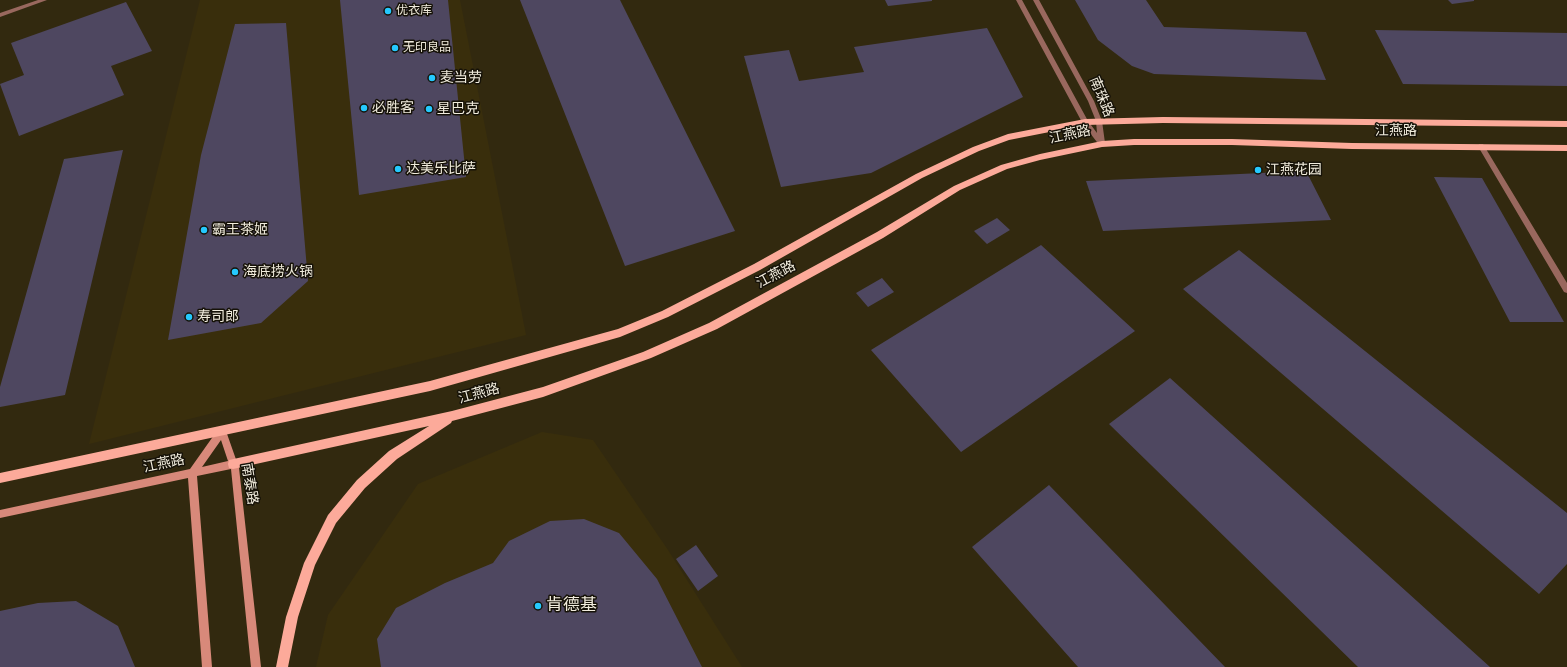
<!DOCTYPE html>
<meta charset="utf-8">
<style>
body{margin:0}
canvas{display:block;background:#32290f}
</style>
<canvas width="1567" height="667"></canvas>
<script>
const context = document.querySelector('canvas').getContext('2d');
context.lineJoin = 'round';
function paint(path, color) {
  context.fillStyle = color;
  context.fill(path, 'evenodd');
}
function poly(rows) {
  const path = new Path2D();
  for (const r of rows) {
    path.moveTo(r[0], r[1]);
    for (let i = 2; i < r.length; i += 2) path.lineTo(r[i], r[i + 1]);
  }
  return path;
}
function trace(path, color, width, dash) {
  context.strokeStyle = color;
  context.lineWidth = width;
  context.lineCap = dash ? 'butt' : 'round';
  context.setLineDash(dash || []);
  context.stroke(path);
}
function write(font, color, halo, rows, align = 'center') {
  context.font = font + ' Signika,"Noto Sans SC",sans-serif';
  context.lineWidth = 3;
  context.setLineDash([]);
  context.textBaseline = 'middle';
  context.strokeStyle = halo;
  context.fillStyle = color;
  for (const [text, x, y, turn = 0] of rows) {
    context.save();
    context.translate(x, y);
    context.rotate((+turn || 0) * Math.PI / 180);
    context.textAlign = isNaN(turn) ? turn : align;
    if (halo) context.strokeText(text, 0, 0);
    context.fillText(text, 0, 0);
    context.restore();
  }
}
paint(poly([
 [200,0,460,0,526,335,89,444],
 [542,432,593,440,668,550,742,667,316,667,328,615,418,484]
]), '#392e0c');
paint(poly([
 [340,0,448,0,466,177,359,195],
 [520,0,620,0,735,231,625,266],
 [885,0,932,0,932,1,888,6],
 [1075,0,1146,0,1164,27,1306,32,1326,80,1154,74,1132,66,1098,40],
 [1448,0,1474,0,1474,1,1452,4],
 [126,2,152,51,111,66,124,95,19,136,0,84,24,75,11,43],
 [286,23,308,281,261,323,168,340,201,155,235,24],
 [987,28,1023,97,871,173,781,187,744,56,789,50,799,81,864,72,854,47],
 [1375,30,1567,33,1567,86,1403,84],
 [123,150,65,395,0,407,0,387,64,159],
 [1306,171,1331,220,1103,231,1086,181],
 [1434,177,1482,178,1564,322,1510,322],
 [997,218,1010,230,987,244,974,231],
 [1041,245,1135,331,961,452,871,350],
 [1239,250,1567,513,1567,564,1539,594,1183,289],
 [882,278,894,292,868,307,856,293],
 [1170,378,1490,667,1358,667,1109,424],
 [1049,485,1225,667,1078,667,972,547],
 [584,519,619,533,657,579,702,667,381,667,377,639,396,608,445,583,493,563,509,541,550,521],
 [696,545,718,576,698,591,676,559],
 [76,601,118,626,135,667,0,667,0,611,38,603]
]), '#4e4760');
paint(poly([
 [38,0,47,0,0,17,0,13,38,0],
 [1479,144,1483,144,1567,283,1567,293,1564,292,1479,148,1478,146,1479,144]
]), '#99685e');
paint(poly([
 [1016,0,1022,0,1088,121,1097,133,1096,121,1088,101,1033,0,1039,0,1094,101,1102,121,1105,143,1104,146,1100,146,1083,124,1016,0]
]), '#99685e');
paint(poly([
 [222,427,225,428,226,431,239,468,261,667,251,667,231,469,197,476,212,667,202,667,188,478,0,518,0,510,190,469,219,428,222,427],
 [221,440,228,461,202,467,221,440]
]), '#d8897a');
paint(poly([
 [1163,117,1567,121,1567,127,1163,123,1085,125,1009,140,979,151,922,178,760,270,668,317,620,337,430,391,0,483,0,473,430,381,618,329,662,311,754,264,916,174,973,147,1008,134,1085,119,1163,117],
 [1134,139,1232,139,1352,143,1567,145,1567,151,1352,149,1232,145,1134,145,1102,147,1040,160,1007,169,960,190,883,238,717,329,651,358,543,397,452,421,451,423,397,459,365,488,336,523,315,565,298,617,288,667,276,667,286,617,304,563,328,515,357,480,389,451,429,426,233,469,229,468,228,464,229,460,452,411,543,387,643,352,709,323,877,232,954,186,1001,165,1040,154,1102,141,1134,139]
]), '#fcaa9a');
for (const [x, y, r, color] of [
 [388,11,4,"#25c9fe"],
 [395,48,4,"#25c9fe"],
 [432,78,4,"#25c9fe"],
 [364,108,4,"#25c9fe"],
 [429,109,4,"#25c9fe"],
 [398,169,4,"#25c9fe"],
 [1258,170,4,"#25c9fe"],
 [204,230,4,"#25c9fe"],
 [235,272,4,"#25c9fe"],
 [189,317,4,"#25c9fe"],
 [538,606,4,"#25c9fe"]
]) {
  const dot = new Path2D();
  dot.arc(x, y, r, 0, 2 * Math.PI);
  context.fillStyle = color;
  context.fill(dot);
  trace(dot, '#161208', 1.5);
}
write('12px', '#f1ecdd', '#161208', [
 ["优衣库",396,11],
 ["无印良品",403,48]
], 'left');
write('14px', '#f1ecdd', '#161208', [
 ["麦当劳",440,78],
 ["必胜客",372,108],
 ["星巴克",437,109],
 ["达美乐比萨",406,169],
 ["江燕花园",1266,170],
 ["霸王茶姬",212,230],
 ["海底捞火锅",243,272],
 ["寿司郎",197,317]
], 'left');
write('14px', '#f1ecdd', '#161208', [
 ["南珠路",1101,97,67],
 ["江燕路",1396,131],
 ["江燕路",1070,135,-12],
 ["江燕路",776,275,-28],
 ["江燕路",479,394,-15],
 ["江燕路",164,464,-12],
 ["南泰路",249,484,81]
]);
write('17px', '#f1ecdd', '#161208', [
 ["肯德基",546,606]
], 'left');
</script>
